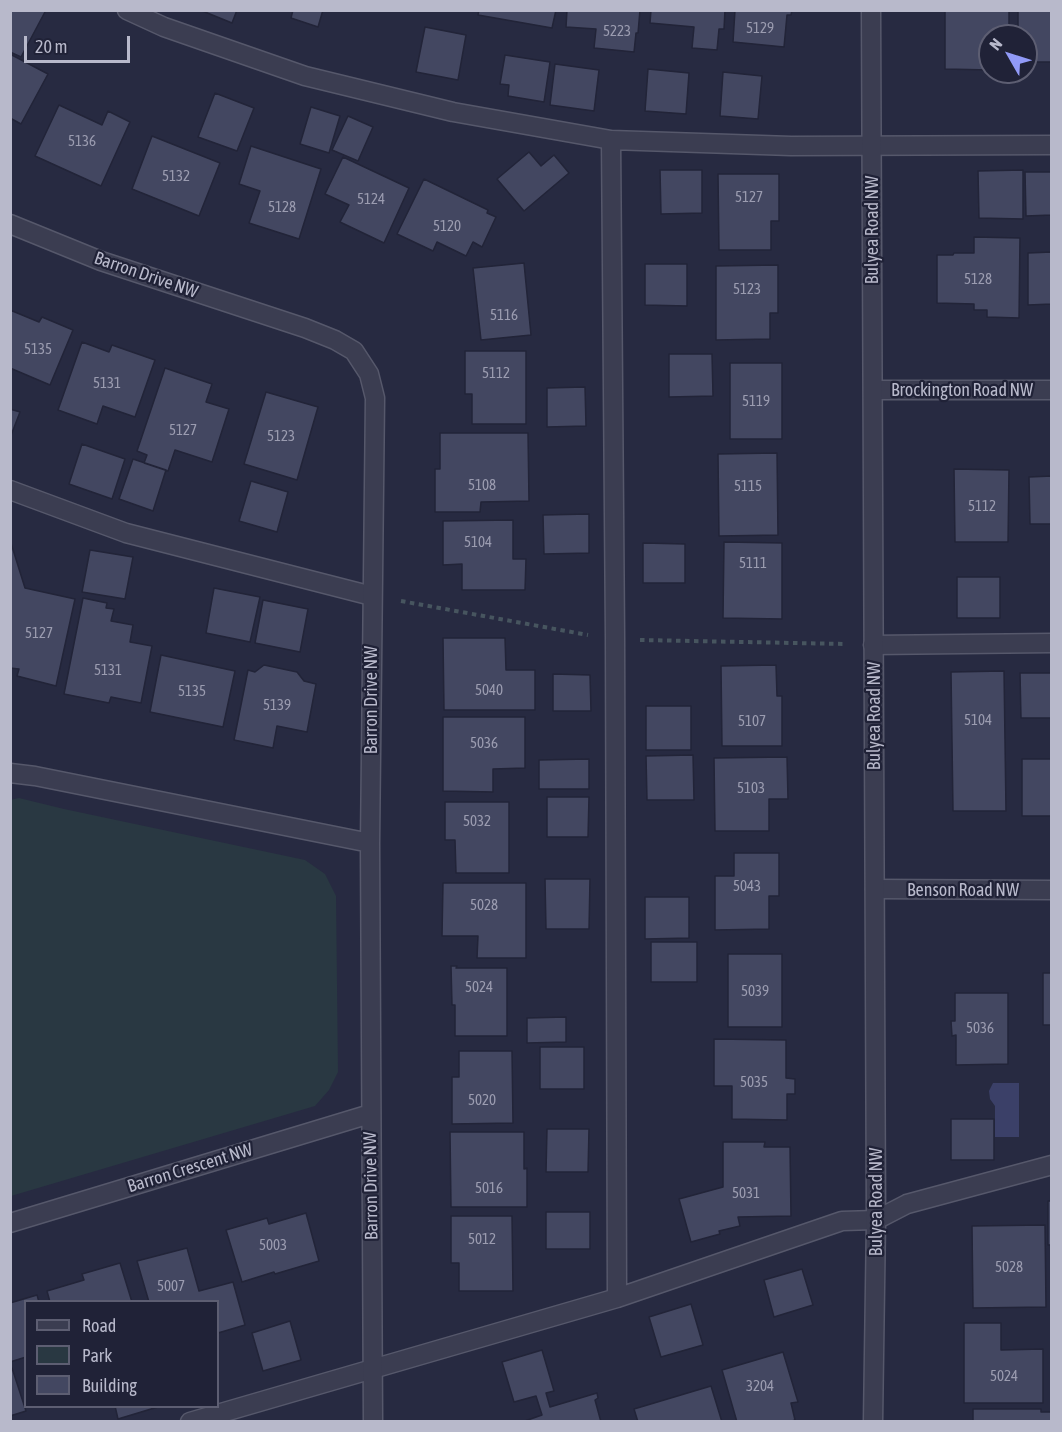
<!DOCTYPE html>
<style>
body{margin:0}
#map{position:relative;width:1062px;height:1432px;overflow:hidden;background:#272a41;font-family:"Asap Condensed",sans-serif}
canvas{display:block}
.frame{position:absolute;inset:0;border:12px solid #b8b9cb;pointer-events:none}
.legend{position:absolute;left:24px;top:1300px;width:195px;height:108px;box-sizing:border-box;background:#202237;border:2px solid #5d5e72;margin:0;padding:8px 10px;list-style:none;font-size:18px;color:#b8b9cb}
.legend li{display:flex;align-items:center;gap:12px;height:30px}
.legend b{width:30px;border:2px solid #5d5e72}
.north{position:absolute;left:978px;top:24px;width:60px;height:60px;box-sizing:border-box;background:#202237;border:2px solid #5d5e72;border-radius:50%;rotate:309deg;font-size:16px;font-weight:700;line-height:24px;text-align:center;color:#b8b9cb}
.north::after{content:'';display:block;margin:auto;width:21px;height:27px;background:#919af7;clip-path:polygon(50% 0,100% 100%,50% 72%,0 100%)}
.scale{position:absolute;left:24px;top:36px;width:106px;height:27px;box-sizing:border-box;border:3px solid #b8b9cb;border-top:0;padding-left:8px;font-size:18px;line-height:21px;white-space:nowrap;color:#b8b9cb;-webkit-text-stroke:4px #202237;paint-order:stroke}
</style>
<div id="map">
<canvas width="1062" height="1432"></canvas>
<div class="frame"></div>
<ul class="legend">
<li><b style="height:8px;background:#3b3d51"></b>Road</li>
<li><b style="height:16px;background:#293842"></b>Park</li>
<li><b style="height:16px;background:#434761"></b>Building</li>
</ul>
<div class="north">N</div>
<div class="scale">20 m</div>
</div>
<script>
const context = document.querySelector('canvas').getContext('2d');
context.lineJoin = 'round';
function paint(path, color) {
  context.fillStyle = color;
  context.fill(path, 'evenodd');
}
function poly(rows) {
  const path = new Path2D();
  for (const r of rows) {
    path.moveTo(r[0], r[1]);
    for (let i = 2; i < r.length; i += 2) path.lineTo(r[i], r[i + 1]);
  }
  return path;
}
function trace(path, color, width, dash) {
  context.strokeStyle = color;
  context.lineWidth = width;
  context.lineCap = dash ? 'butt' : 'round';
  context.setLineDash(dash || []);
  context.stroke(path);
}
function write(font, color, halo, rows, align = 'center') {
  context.font = font + ' "Asap Condensed",sans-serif';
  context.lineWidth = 4.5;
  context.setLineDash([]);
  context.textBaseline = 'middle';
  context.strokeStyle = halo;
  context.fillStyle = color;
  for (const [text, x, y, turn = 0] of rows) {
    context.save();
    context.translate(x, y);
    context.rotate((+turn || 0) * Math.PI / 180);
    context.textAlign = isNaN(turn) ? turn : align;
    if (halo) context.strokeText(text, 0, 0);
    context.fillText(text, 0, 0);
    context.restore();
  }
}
paint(poly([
 [19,798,64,809,305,860,325,874,336,896,338,1072,329,1090,315,1106,11,1196,10,800]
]), '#293842');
paint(poly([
 [993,1083,1019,1083,1019,1137,995,1137,995,1106,990,1099,989,1091]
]), '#3b4068');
const building = poly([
 [10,10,46,10,21,57,10,52,10,10],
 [200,10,237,10,232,23,200,10],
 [293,10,323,10,318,27,291,18,293,10],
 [479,10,556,10,552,28,478,15,479,10],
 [567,10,640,10,638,33,636,33,634,52,594,48,596,29,566,27,567,10],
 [651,10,725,10,724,29,719,29,717,50,692,48,694,27,650,23,651,10],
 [735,10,792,10,791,15,787,15,784,47,733,42,735,10],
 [945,10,1009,10,1009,36,990,36,990,70,945,69,945,10],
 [1018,10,1052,10,1052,62,1026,62,1026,36,1018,36,1018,10],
 [425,27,466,35,458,80,416,72,425,27],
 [10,54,48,74,21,124,10,118,10,54],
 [505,55,550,62,544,102,508,96,509,85,500,84,505,55],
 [555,64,599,70,594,111,550,105,555,64],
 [648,69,689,73,686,114,645,111,648,69],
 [723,72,762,76,758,119,720,116,723,72],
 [215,93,254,108,237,151,198,137,215,93],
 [59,105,102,125,108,111,130,122,101,186,35,156,59,105],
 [311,107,340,116,329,153,300,144,311,107],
 [348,116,373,127,358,161,332,150,348,116],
 [152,136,220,163,199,216,132,189,152,136],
 [251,146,321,169,299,239,249,223,260,191,239,184,251,146],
 [529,152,541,166,554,155,569,173,524,211,497,179,529,152],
 [343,157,409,188,384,243,340,222,349,205,325,194,343,157],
 [660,170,702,170,702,213,661,214,660,170],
 [1023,170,1023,219,979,218,978,171,1023,170],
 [1025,172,1052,172,1052,215,1026,216,1025,172],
 [718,174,779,174,779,221,771,221,771,250,719,250,718,174],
 [424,179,488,210,487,213,496,217,482,247,473,242,466,256,437,242,433,251,397,234,424,179],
 [974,237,1020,238,1019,318,987,317,987,310,974,310,974,304,937,303,937,255,953,255,954,253,974,253,974,237],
 [1052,252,1052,304,1028,305,1028,253,1052,252],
 [524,263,531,335,481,340,473,268,524,263],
 [645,264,687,264,687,306,645,305,645,264],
 [778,265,778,313,770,313,770,339,716,340,716,266,778,265],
 [10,310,39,322,42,317,73,330,50,385,10,368,10,310],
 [82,342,109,352,112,345,155,360,135,417,103,406,97,424,58,410,82,342],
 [465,351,526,351,526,424,472,424,472,394,465,394,465,351],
 [669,354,712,354,713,396,669,397,669,354],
 [730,363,782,363,782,439,730,439,730,363],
 [165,368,212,384,206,402,229,409,212,462,175,450,168,471,144,463,147,455,137,451,165,368],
 [585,387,586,426,547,427,547,388,585,387],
 [266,392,318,407,297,480,244,464,266,392],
 [10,409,20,412,10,438,10,409],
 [440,433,528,433,529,501,481,502,480,512,435,512,435,469,440,469,440,433],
 [82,444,125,459,112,499,69,484,82,444],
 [777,453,778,535,719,536,718,454,777,453],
 [133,459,166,470,153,511,119,499,133,459],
 [954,469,1009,470,1008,542,955,542,954,469],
 [1052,476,1052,524,1030,524,1029,477,1052,476],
 [251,481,288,492,277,532,239,521,251,481],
 [589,514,589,553,544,554,543,515,589,514],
 [513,520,513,559,526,559,525,590,462,590,462,564,443,565,443,521,513,520],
 [10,540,25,588,75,599,56,686,17,676,19,669,10,668,10,540],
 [724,542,782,543,782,619,723,618,724,542],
 [643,543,685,544,685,583,643,583,643,543],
 [90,550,133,557,125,599,82,592,90,550],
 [957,577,1000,577,1000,618,957,618,957,577],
 [214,588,260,597,250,642,206,633,214,588],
 [83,598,107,603,106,608,114,609,111,621,133,625,130,642,152,646,141,703,111,697,109,703,64,694,83,598],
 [263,600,308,609,300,652,255,643,263,600],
 [443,638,505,638,506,670,535,670,535,710,444,710,443,638],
 [161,655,235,671,223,727,150,712,161,655],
 [264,665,297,672,304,681,316,684,307,732,277,726,273,748,234,740,248,670,255,672,264,665],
 [776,665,777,696,782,696,782,746,722,746,721,666,776,665],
 [1004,671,1006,811,953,811,951,672,1004,671],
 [1020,673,1052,673,1052,718,1021,718,1020,673],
 [553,674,590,675,591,711,553,711,553,674],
 [646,706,691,706,691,750,646,750,646,706],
 [443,717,525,717,525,768,493,769,493,792,443,791,443,717],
 [693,755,694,800,647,800,646,756,693,755],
 [787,757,788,799,769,799,769,831,715,831,714,758,787,757],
 [589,759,589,789,539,789,539,760,589,759],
 [1022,759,1052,759,1052,816,1022,816,1022,759],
 [547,797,589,797,588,837,547,837,547,797],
 [445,802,509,802,509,873,456,873,455,840,445,840,445,802],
 [734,853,779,853,779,896,769,896,769,929,715,930,715,876,734,876,734,853],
 [545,879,590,879,589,929,546,929,545,879],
 [443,883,526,883,526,958,477,958,478,936,442,936,443,883],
 [645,897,689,897,689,938,645,939,645,897],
 [651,942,697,942,697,982,651,982,651,942],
 [728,954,782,954,782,1027,728,1027,728,954],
 [451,966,457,966,456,968,507,968,507,1036,455,1036,455,1005,452,1005,451,966],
 [1043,973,1052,973,1052,1025,1043,1025,1043,973],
 [955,993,1008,993,1008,1064,956,1065,956,1035,952,1036,951,1021,955,1021,955,993],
 [566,1017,566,1042,527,1043,527,1018,566,1017],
 [714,1039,786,1040,786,1078,795,1079,795,1094,787,1094,787,1120,732,1119,732,1086,714,1086,714,1039],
 [540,1047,584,1047,584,1089,540,1089,540,1047],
 [459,1051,512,1051,513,1123,452,1124,452,1077,459,1077,459,1051],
 [951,1119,994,1119,994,1160,951,1160,951,1119],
 [547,1129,589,1129,588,1172,546,1172,547,1129],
 [450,1132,524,1132,524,1169,527,1168,527,1207,451,1207,450,1132],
 [723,1142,765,1142,764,1147,790,1147,791,1216,738,1217,740,1226,719,1231,720,1234,691,1242,679,1199,723,1187,723,1142],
 [1048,1201,1052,1201,1052,1245,1048,1245,1048,1201],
 [546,1212,590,1212,590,1249,546,1249,546,1212],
 [306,1213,319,1261,275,1274,274,1272,242,1282,226,1230,267,1218,269,1224,306,1213],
 [451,1216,512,1216,513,1291,459,1291,459,1263,451,1263,451,1216],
 [1045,1225,1046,1307,973,1308,972,1226,1045,1225],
 [187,1248,199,1291,233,1282,245,1325,218,1333,218,1302,149,1302,137,1261,187,1248],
 [120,1263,132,1302,50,1302,47,1291,84,1280,82,1274,120,1263],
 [802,1269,813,1305,774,1317,764,1280,802,1269],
 [37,1295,39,1302,26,1302,26,1357,10,1362,10,1303,37,1295],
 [691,1304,703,1345,661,1357,649,1317,691,1304],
 [290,1321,301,1360,263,1371,252,1333,290,1321],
 [964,1323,1001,1323,1001,1350,1043,1349,1043,1403,964,1403,964,1323],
 [542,1350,554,1391,546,1393,550,1407,597,1393,598,1398,595,1400,601,1422,522,1422,542,1415,536,1396,514,1402,502,1362,542,1350],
 [783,1352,798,1402,791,1403,795,1420,789,1422,737,1422,722,1370,783,1352],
 [12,1368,26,1411,10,1416,10,1369,12,1368],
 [711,1386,722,1422,638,1422,634,1409,711,1386],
 [115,1406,161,1406,118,1419,115,1406],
 [973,1409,1041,1409,1041,1412,1052,1412,1052,1422,973,1422,973,1409]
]);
paint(building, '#434761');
trace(building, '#222438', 1.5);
const service = poly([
 [127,10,164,27,305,76,453,112,611,140,791,146,1052,145],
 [611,140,615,637,617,1298],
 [10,490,126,533,372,596],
 [873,645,1052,643],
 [190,1422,617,1298,842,1221,876,1220,907,1204,1052,1165]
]);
const minor = poly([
 [10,224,101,261,305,328,335,340,354,351,369,374,375,398,370,843,373,1422],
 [873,390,1052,390],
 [10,773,35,776,370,843],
 [875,889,1052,890],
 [10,1223,370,1114]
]);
const tertiary = poly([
 [871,10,876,1220,873,1422]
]);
trace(service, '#56586b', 21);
trace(minor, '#56586b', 21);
trace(tertiary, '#56586b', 21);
trace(poly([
 [401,601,588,635],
 [640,640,846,644]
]), '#47555f', 4, [4.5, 4.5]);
trace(service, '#3b3d51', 18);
trace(minor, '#3b3d51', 18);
trace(tertiary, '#3b3d51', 18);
write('15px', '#9b9cb0', null, [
 ["5129",760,28],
 ["5223",617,31],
 ["5136",82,141],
 ["5132",176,176],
 ["5127",749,197],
 ["5124",371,199],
 ["5128",282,207],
 ["5120",447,226],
 ["5128",978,279],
 ["5123",747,289],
 ["5116",504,315],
 ["5135",38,349],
 ["5112",496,373],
 ["5131",107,383],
 ["5119",756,401],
 ["5127",183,430],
 ["5123",281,436],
 ["5108",482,485],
 ["5115",748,486],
 ["5112",982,506],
 ["5104",478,542],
 ["5111",753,563],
 ["5127",39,633],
 ["5131",108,670],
 ["5040",489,690],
 ["5135",192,691],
 ["5139",277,705],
 ["5104",978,720],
 ["5107",752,721],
 ["5036",484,743],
 ["5103",751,788],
 ["5032",477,821],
 ["5043",747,886],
 ["5028",484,905],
 ["5024",479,987],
 ["5039",755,991],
 ["5036",980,1028],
 ["5035",754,1082],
 ["5020",482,1100],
 ["5016",489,1188],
 ["5031",746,1193],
 ["5012",482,1239],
 ["5003",273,1245],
 ["5028",1009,1267],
 ["5007",171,1286],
 ["5024",1004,1376],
 ["3204",760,1386]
]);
write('18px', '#b8b9cb', '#202237', [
 ["Bulyea Road NW",872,230,-90],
 ["Barron Drive NW",146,275,19],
 ["Brockington Road NW",962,390],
 ["Barron Drive NW",371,700,-90],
 ["Bulyea Road NW",874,716,-90],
 ["Benson Road NW",963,890],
 ["Barron Crescent NW",190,1168,-17],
 ["Barron Drive NW",371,1186,-91],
 ["Bulyea Road NW",876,1202,-90]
]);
</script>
